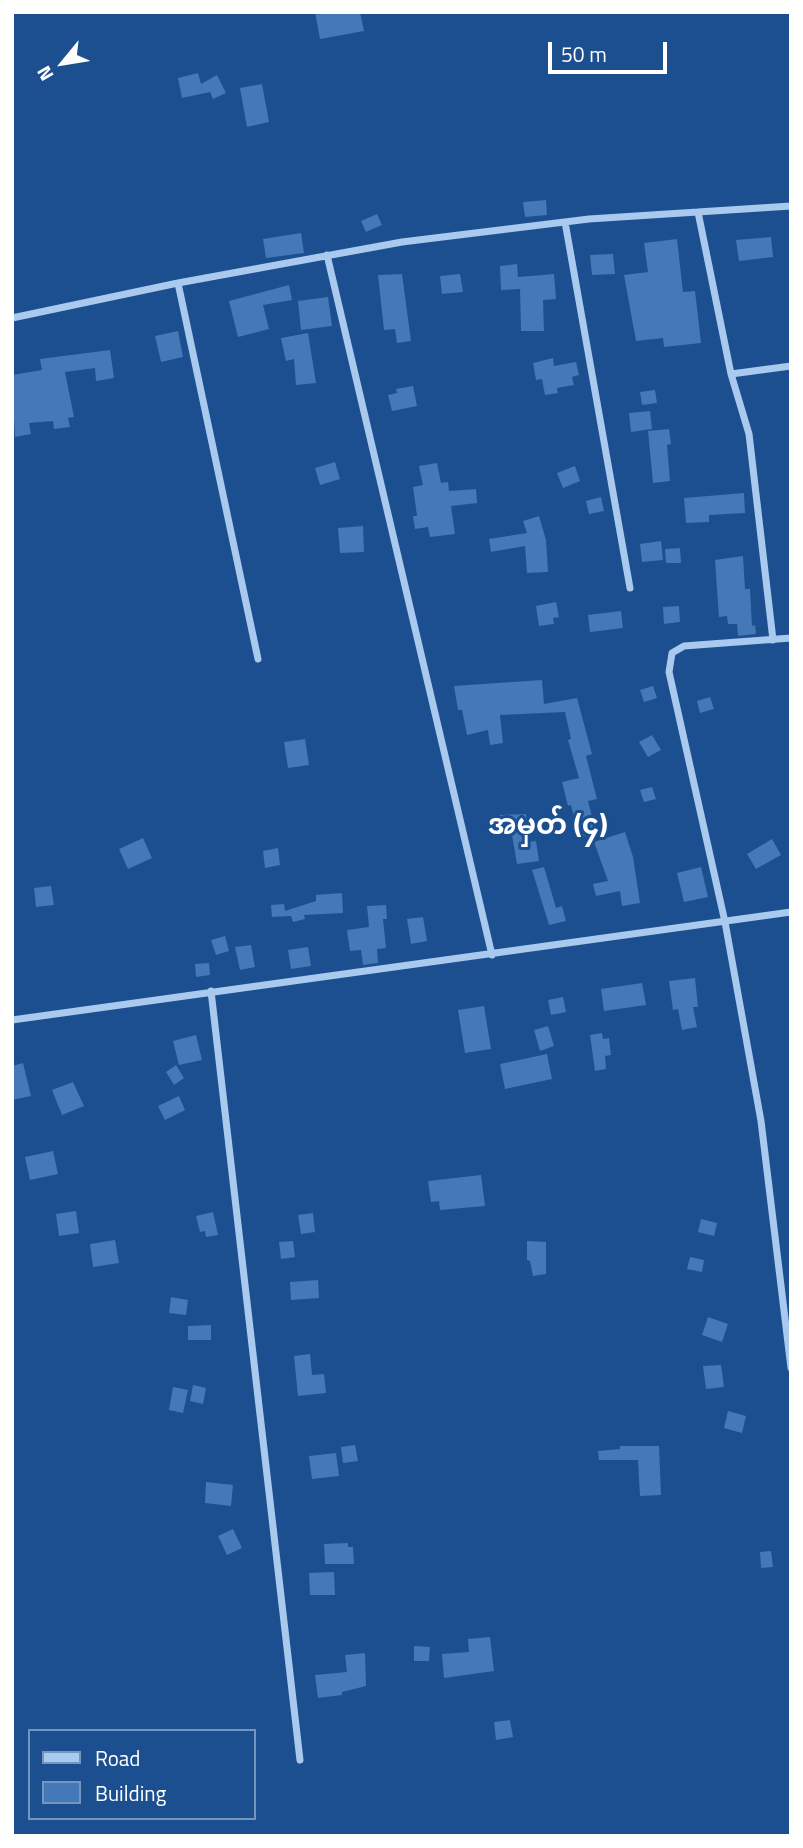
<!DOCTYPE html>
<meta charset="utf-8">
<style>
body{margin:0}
#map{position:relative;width:803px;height:1848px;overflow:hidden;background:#1b4f8f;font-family:"Titillium Web",sans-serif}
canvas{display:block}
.frame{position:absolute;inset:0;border:14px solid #fff;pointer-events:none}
.legend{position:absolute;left:28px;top:1729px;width:228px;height:91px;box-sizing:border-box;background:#1b4f8f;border:2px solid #7695bc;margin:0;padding:9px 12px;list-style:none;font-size:21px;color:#fff}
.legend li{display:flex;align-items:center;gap:14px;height:35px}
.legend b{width:35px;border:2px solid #7695bc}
.north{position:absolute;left:28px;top:28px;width:70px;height:70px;-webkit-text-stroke:5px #1b4f8f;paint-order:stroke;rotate:240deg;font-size:19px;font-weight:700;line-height:28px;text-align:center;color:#fff}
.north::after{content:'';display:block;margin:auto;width:24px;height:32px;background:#fff;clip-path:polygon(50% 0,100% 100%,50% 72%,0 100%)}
.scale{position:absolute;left:548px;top:42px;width:119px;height:32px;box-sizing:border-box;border:4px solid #fff;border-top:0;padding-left:9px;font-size:21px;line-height:24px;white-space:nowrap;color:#fff;-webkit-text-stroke:5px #1b4f8f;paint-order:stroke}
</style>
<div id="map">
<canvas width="803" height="1848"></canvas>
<div class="frame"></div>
<ul class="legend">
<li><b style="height:9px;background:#a9c9ee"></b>Road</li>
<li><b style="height:19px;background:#4478b7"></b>Building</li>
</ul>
<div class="north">N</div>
<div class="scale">50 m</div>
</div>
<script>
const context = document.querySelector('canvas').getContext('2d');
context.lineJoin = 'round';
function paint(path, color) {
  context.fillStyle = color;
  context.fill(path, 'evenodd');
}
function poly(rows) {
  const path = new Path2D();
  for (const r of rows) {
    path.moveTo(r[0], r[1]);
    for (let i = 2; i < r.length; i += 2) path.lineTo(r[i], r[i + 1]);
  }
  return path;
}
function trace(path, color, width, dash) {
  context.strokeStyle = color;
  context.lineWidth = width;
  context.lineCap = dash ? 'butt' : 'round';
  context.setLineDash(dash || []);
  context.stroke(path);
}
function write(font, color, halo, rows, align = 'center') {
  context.font = font + ' "Titillium Web","Noto Sans Myanmar",sans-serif';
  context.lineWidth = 6;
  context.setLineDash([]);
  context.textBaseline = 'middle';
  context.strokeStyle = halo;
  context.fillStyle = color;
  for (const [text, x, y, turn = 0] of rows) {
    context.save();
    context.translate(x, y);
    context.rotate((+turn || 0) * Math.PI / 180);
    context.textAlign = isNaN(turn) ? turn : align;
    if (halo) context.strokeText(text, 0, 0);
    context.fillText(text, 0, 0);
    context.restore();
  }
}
paint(poly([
 [315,12,360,12,364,31,320,39],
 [198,73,201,84,217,75,226,93,213,99,210,92,182,98,178,78],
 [262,84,269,122,247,127,240,88],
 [546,200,547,215,525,217,523,202],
 [377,214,382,225,366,232,361,221],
 [301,233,304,253,266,258,263,239],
 [771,237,773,257,739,261,736,240],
 [677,239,683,292,695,291,701,343,664,347,663,338,636,341,624,275,648,272,644,243],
 [613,254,615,274,592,275,590,255],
 [517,264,518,277,554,274,556,299,543,300,544,331,521,331,520,289,501,290,500,266],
 [402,274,411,341,397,343,395,329,384,330,378,275],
 [460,274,463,292,442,294,440,276],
 [289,285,292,300,263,305,269,329,238,337,229,301],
 [328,297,332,326,301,330,298,301],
 [178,331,183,357,161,362,155,336],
 [308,333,316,383,296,385,294,359,286,361,281,338],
 [110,350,114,378,96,381,95,368,65,372,74,417,68,418,70,427,54,429,53,421,29,423,31,434,15,437,12,375,42,370,40,359],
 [553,358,554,366,576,362,579,375,572,377,574,385,557,388,558,393,545,395,542,379,536,380,533,363],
 [413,386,417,406,392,411,388,395,397,393,396,389],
 [655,390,657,403,642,405,640,392],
 [650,411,652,429,631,432,629,413],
 [669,429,671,444,667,445,670,481,653,483,648,431],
 [335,462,340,479,320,485,315,468],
 [437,463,441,483,448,482,449,491,476,489,477,503,451,506,455,534,430,537,428,527,415,529,413,516,417,516,413,487,423,485,419,466],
 [575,466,580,481,563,488,557,473],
 [744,493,745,513,709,515,709,522,686,523,684,498],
 [601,497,604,511,589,514,586,501],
 [539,516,546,540,548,572,527,573,525,546,491,552,489,539,527,533,523,521],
 [363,526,364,552,340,553,338,528],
 [661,541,663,560,642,562,640,544],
 [680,548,681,563,666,563,665,549],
 [743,556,745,589,750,589,752,626,755,625,756,634,738,636,737,624,728,624,727,616,719,617,715,560],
 [556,602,559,617,553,618,554,624,539,626,536,606],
 [679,606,680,622,664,624,663,607],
 [621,611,623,628,590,632,588,615],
 [542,680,544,704,577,698,592,754,586,756,597,799,588,801,596,833,579,837,571,805,568,806,562,782,579,778,568,740,571,739,565,712,500,715,503,743,490,745,488,730,467,735,462,710,458,710,454,686],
 [653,686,657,698,644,702,640,690],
 [710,697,714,709,700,713,697,701],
 [652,735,661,750,648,757,639,742],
 [305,739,309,765,288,768,284,742],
 [652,787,656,799,644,802,640,790],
 [526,814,528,842,536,841,539,861,517,864,512,835,500,835,499,815],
 [625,832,633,857,640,903,622,906,620,891,596,896,593,884,608,881,594,842],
 [143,838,152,858,128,869,119,849],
 [772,839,781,855,756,869,747,854],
 [278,848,280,865,265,868,263,851],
 [544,867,556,908,562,906,566,921,549,925,532,870],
 [701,867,708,897,684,902,677,873],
 [51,886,54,905,36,907,34,888],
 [342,893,343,913,304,915,305,919,293,922,291,916,272,917,271,905,284,904,285,911,316,901,316,895],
 [386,905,387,919,383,919,386,948,377,949,378,963,363,965,361,950,350,951,347,930,369,927,367,906],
 [423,917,427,941,411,944,407,919],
 [225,936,229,951,216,955,211,940],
 [251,945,255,967,240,970,235,947],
 [308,947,311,966,291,969,288,950],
 [209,963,210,975,196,977,195,964],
 [695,978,698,1007,693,1007,697,1027,682,1030,678,1009,673,1010,669,981],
 [642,983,646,1005,604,1011,601,989],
 [563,997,566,1012,551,1015,548,1000],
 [484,1006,491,1049,465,1053,458,1010],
 [548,1026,554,1046,540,1051,534,1030],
 [602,1033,603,1039,609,1038,611,1055,605,1056,606,1069,595,1071,590,1035],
 [196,1035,202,1060,179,1065,173,1041],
 [547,1054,552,1079,505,1089,500,1064],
 [23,1063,31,1096,12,1100,12,1066],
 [176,1065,184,1078,174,1085,166,1072],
 [73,1082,84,1106,62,1115,52,1090],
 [179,1096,185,1110,165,1120,158,1106],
 [53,1151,58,1174,30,1180,25,1157],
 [481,1175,485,1206,440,1210,439,1201,431,1202,428,1181],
 [76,1211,79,1233,59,1236,56,1214],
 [213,1212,218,1235,206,1237,205,1231,200,1232,196,1216],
 [313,1213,315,1232,301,1234,298,1215],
 [701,1219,717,1223,714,1236,698,1232],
 [115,1240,119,1263,93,1267,90,1244],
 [293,1241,295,1257,281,1259,279,1242],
 [527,1241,546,1242,546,1274,533,1276,530,1261,527,1260],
 [690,1257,704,1260,702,1272,687,1269],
 [318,1280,319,1298,291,1300,290,1282],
 [171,1297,188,1300,186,1315,169,1313],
 [708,1317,728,1324,722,1342,702,1335],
 [211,1325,211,1340,188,1340,188,1326],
 [310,1354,312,1375,324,1374,326,1393,298,1396,294,1356],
 [721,1365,724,1387,706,1389,703,1366],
 [193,1385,206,1388,203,1404,190,1401],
 [173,1387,188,1390,183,1413,169,1410],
 [728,1411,746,1416,742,1433,724,1428],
 [355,1445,358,1461,343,1463,341,1447],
 [620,1446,659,1446,661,1495,640,1496,638,1460,599,1460,598,1451,620,1449],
 [336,1453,339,1476,312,1479,309,1456],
 [206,1482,233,1485,231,1506,205,1503],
 [233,1529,242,1548,227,1555,218,1536],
 [348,1543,348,1547,353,1547,354,1564,325,1564,324,1544],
 [771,1551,773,1567,761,1568,760,1552],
 [334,1572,335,1595,310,1595,309,1573],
 [490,1637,494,1671,444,1678,442,1654,469,1652,468,1639],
 [414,1646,430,1647,429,1661,414,1661],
 [365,1653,366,1686,342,1692,342,1695,318,1698,315,1675,347,1672,345,1655],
 [510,1720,513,1737,496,1740,494,1722]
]), '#4478b7');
trace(poly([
 [698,212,731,374,749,434,773,640],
 [565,222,630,588],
 [327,255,492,955],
 [178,283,258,659],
 [12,318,178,283,402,242,589,219,791,206],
 [731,374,791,366],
 [791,638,684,646,672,653,669,672,725,922,761,1121,791,1368],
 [211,991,300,1760],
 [12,1020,791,912]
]), '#a9c9ee', 7);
write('bold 28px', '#fff', '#1b4f8f', [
 ["အမှတ် (၄)",548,827]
]);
</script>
